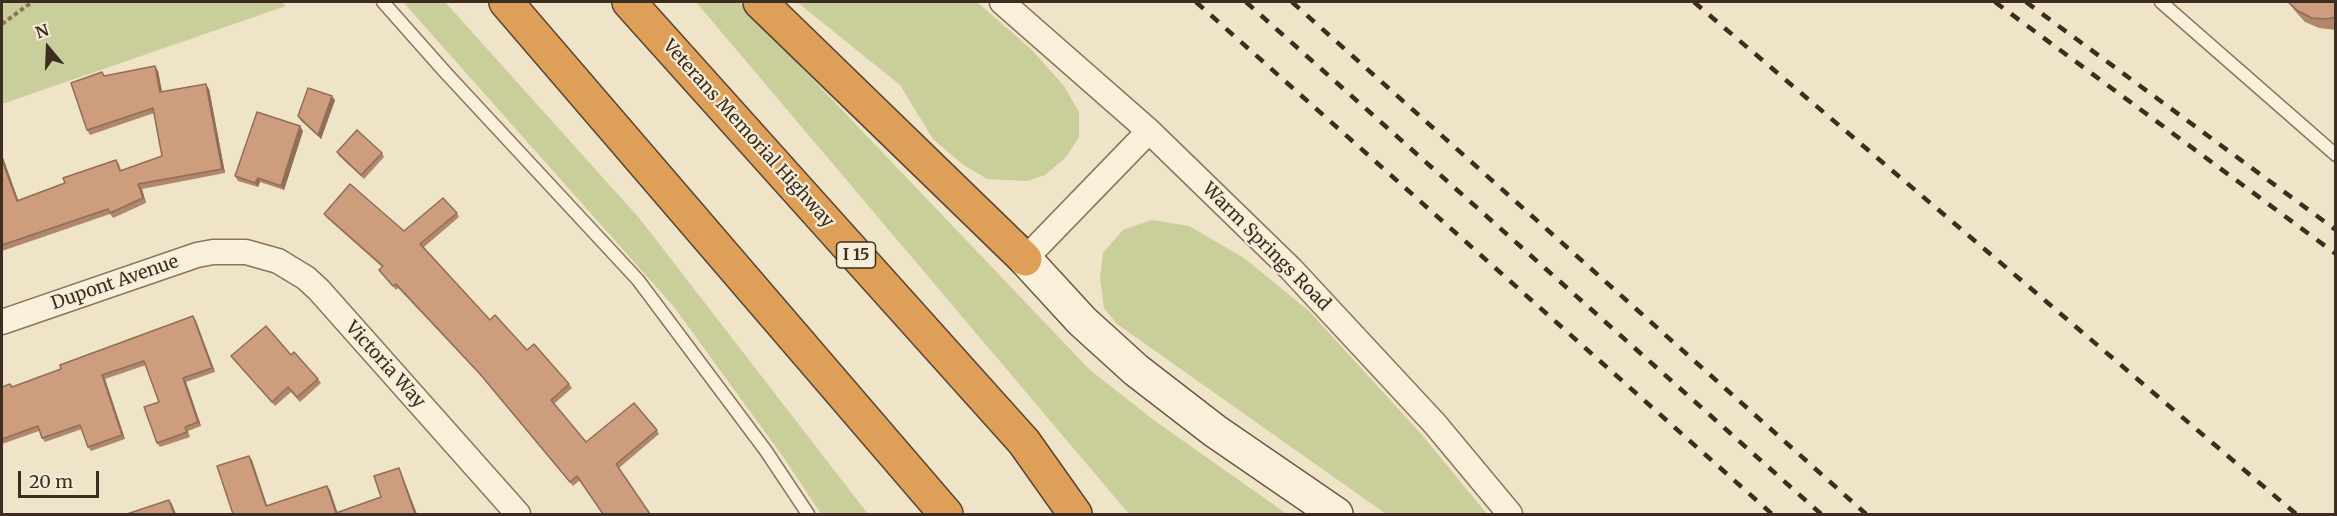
<!DOCTYPE html>
<style>
body{margin:0}
#map{position:relative;width:2337px;height:516px;overflow:hidden;background:#efe3c8;font-family:Merriweather,serif}
canvas{display:block}
.frame{position:absolute;inset:0;border:3px solid #3c2d20;pointer-events:none}
.north{position:absolute;left:18px;top:18px;width:60px;height:60px;-webkit-text-stroke:4px #f6edd8;paint-order:stroke;rotate:341deg;font-size:16px;font-weight:700;line-height:24px;text-align:center;color:#3c2d20}
.north::after{content:'';display:block;margin:auto;width:21px;height:27px;background:#3c2d20;clip-path:polygon(50% 0,100% 100%,50% 72%,0 100%)}
.scale{position:absolute;left:18px;top:471px;width:81px;height:27px;box-sizing:border-box;border:3px solid #3c2d20;border-top:0;padding-left:8px;font-size:18px;line-height:21px;white-space:nowrap;color:#3c2d20;-webkit-text-stroke:4px #f6edd8;paint-order:stroke}
</style>
<div id="map">
<canvas width="2337" height="516"></canvas>
<div class="frame"></div>
<div class="north">N</div>
<div class="scale">20 m</div>
</div>
<script>
const context = document.querySelector('canvas').getContext('2d');
context.lineJoin = 'round';
function paint(path, color) {
  context.fillStyle = color;
  context.fill(path, 'evenodd');
}
function poly(rows) {
  const path = new Path2D();
  for (const r of rows) {
    path.moveTo(r[0], r[1]);
    for (let i = 2; i < r.length; i += 2) path.lineTo(r[i], r[i + 1]);
  }
  return path;
}
function trace(path, color, width, dash) {
  context.strokeStyle = color;
  context.lineWidth = width;
  context.lineCap = dash ? 'butt' : 'round';
  context.setLineDash(dash || []);
  context.stroke(path);
}
function write(font, color, halo, rows, align = 'center') {
  context.font = font + ' Merriweather,serif';
  context.lineWidth = 4.5;
  context.setLineDash([]);
  context.textBaseline = 'middle';
  context.strokeStyle = halo;
  context.fillStyle = color;
  for (const [text, x, y, turn = 0] of rows) {
    context.save();
    context.translate(x, y);
    context.rotate((+turn || 0) * Math.PI / 180);
    context.textAlign = isNaN(turn) ? turn : align;
    if (halo) context.strokeText(text, 0, 0);
    context.fillText(text, 0, 0);
    context.restore();
  }
}
paint(poly([
 [2,2,282,2,286,6,2,104],
 [403,2,445,2,640,219,868,514,821,514,784,458,674,307],
 [696,2,739,2,1090,370,1155,421,1287,514,1129,514],
 [797,2,977,2,1031,49,1064,86,1079,112,1079,137,1066,157,1045,175,1027,181,987,179,962,164,933,139,900,85],
 [1152,220,1189,226,1244,258,1309,311,1422,435,1487,514,1386,514,1117,324,1104,308,1100,278,1103,253,1123,230]
]), '#c9ce9b');
const lane = poly([
 [383,2,445,72,638,280,766,451,808,514],
 [2161,2,2336,155]
]);
const street = poly([
 [1002,2,1149,131,1291,269,1435,424,1510,514],
 [1025,259,1149,131],
 [2,322,197,255,213,252,246,252,278,261,306,278,319,290,518,514]
]);
const secondary = poly([
 [1025,259,1082,321,1136,370,1215,431,1336,514]
]);
const highway = poly([
 [506,2,946,514],
 [629,2,1024,442,1075,514],
 [760,2,1025,259]
]);
trace(lane, '#8c745c', 15);
trace(street, '#8c745c', 27);
trace(secondary, '#6e563f', 36);
trace(highway, '#5a4330', 36);
trace(poly([
 [2,24,32,2]
]), '#8c745c', 4, [4.5, 3]);
trace(lane, '#f9f0dc', 12);
trace(street, '#f9f0dc', 24);
trace(secondary, '#f9f0dc', 33);
trace(highway, '#dea059', 33);
trace(poly([
 [1196,2,1772,514],
 [1246,2,1821,514],
 [1292,2,1866,514],
 [1694,2,2296,514],
 [1995,2,2336,254],
 [2026,2,2336,230]
]), '#3c2d20', 4.5, [10, 10]);
paint(poly([
 [2288,2,2336,2,2336,30,2319,28,2305,22,2295,11],
 [155,66,158,71,162,92,209,89,225,173,142,189,146,203,113,218,110,214,2,251,2,155,18,200,65,183,116,160,119,164,121,170,162,156,154,113,90,135,87,130,105,76],
 [335,100,321,139,301,121,298,116],
 [303,131,284,190,260,182,258,187,238,181,235,176],
 [337,152,382,153,384,157,364,179,339,156],
 [457,213,459,217,424,247,490,320,569,384,572,388,554,404,586,442,657,430,659,434,619,468,580,480,573,486,483,378,398,288,396,290,379,270,382,267,327,218,324,214,404,231],
 [193,316,196,321,215,372,186,382,201,426,188,431,190,437,160,447,157,443,159,402,146,365,105,379,125,439,91,451,88,447,82,429,45,442,42,438,39,431,2,444,2,387,13,387,61,369],
 [291,355,318,379,321,383,300,402,291,392,275,406,231,356]
]), '#b0876c');
paint(poly([
 [155,66,158,71,163,97,160,92],
 [206,84,209,89,225,173,222,169],
 [332,96,335,100,321,139,318,135],
 [300,126,303,131,284,190,281,186],
 [2,155,20,205,17,201,2,160],
 [258,178,260,182,258,187,255,183],
 [138,184,142,189,146,203,143,198],
 [193,316,196,321,215,372,212,368],
 [102,375,105,379,125,439,122,435],
 [183,378,186,382,201,426,198,422],
 [249,456,252,460,269,511,266,506],
 [399,468,401,472,417,514,415,514],
 [327,486,330,490,338,514,336,513],
 [169,500,172,504,176,514,174,514]
]), '#906e58');
const building = poly([
 [2288,2,2336,2,2336,17,2326,19,2312,18,2298,11,2288,2],
 [155,66,160,92,206,84,222,169,138,184,143,198,110,213,108,209,2,245,2,160,17,201,65,183,63,178,116,160,120,171,162,156,153,108,87,130,71,83,102,72,104,76,155,66],
 [308,88,332,96,318,135,298,116,308,88],
 [257,112,300,126,281,186,258,178,255,183,235,176,257,112],
 [357,130,382,153,361,175,337,152,357,130],
 [350,184,404,231,443,198,457,213,420,244,490,320,495,315,527,350,534,344,569,384,551,400,586,442,634,403,657,430,616,464,650,514,603,514,577,476,570,482,480,374,396,284,393,286,379,270,383,266,324,214,350,184],
 [193,316,212,368,183,378,198,422,185,427,187,432,157,443,144,407,159,402,144,361,102,375,122,435,88,447,80,425,42,438,38,426,2,439,2,387,10,384,12,387,61,369,60,365,193,316],
 [266,326,291,355,294,352,318,379,297,397,288,387,272,402,231,356,266,326],
 [249,456,266,506,327,486,336,513,381,497,374,476,399,468,415,514,233,514,217,466,249,456],
 [169,500,174,514,127,514,169,500]
]);
paint(building, '#cd9d7e');
trace(building, '#906e58', 1.5);
for (const [x, y, w] of [
 [856,255,39]
]) {
  const box = new Path2D();
  box.roundRect(x - w / 2, y - 13, w, 26, 4.5);
  context.fillStyle = '#f6edd8';
  context.fill(box);
  trace(box, '#3c2d20', 1.5);
}
write('bold 16px', '#3c2d20', null, [
 ["I 15",856,255]
]);
write('18px', '#3c2d20', '#f6edd8', [
 ["Veterans Memorial Highway",748,134,48],
 ["Warm Springs Road",1266,247,45],
 ["Dupont Avenue",115,283,-19],
 ["Victoria Way",385,365,48]
]);
</script>
